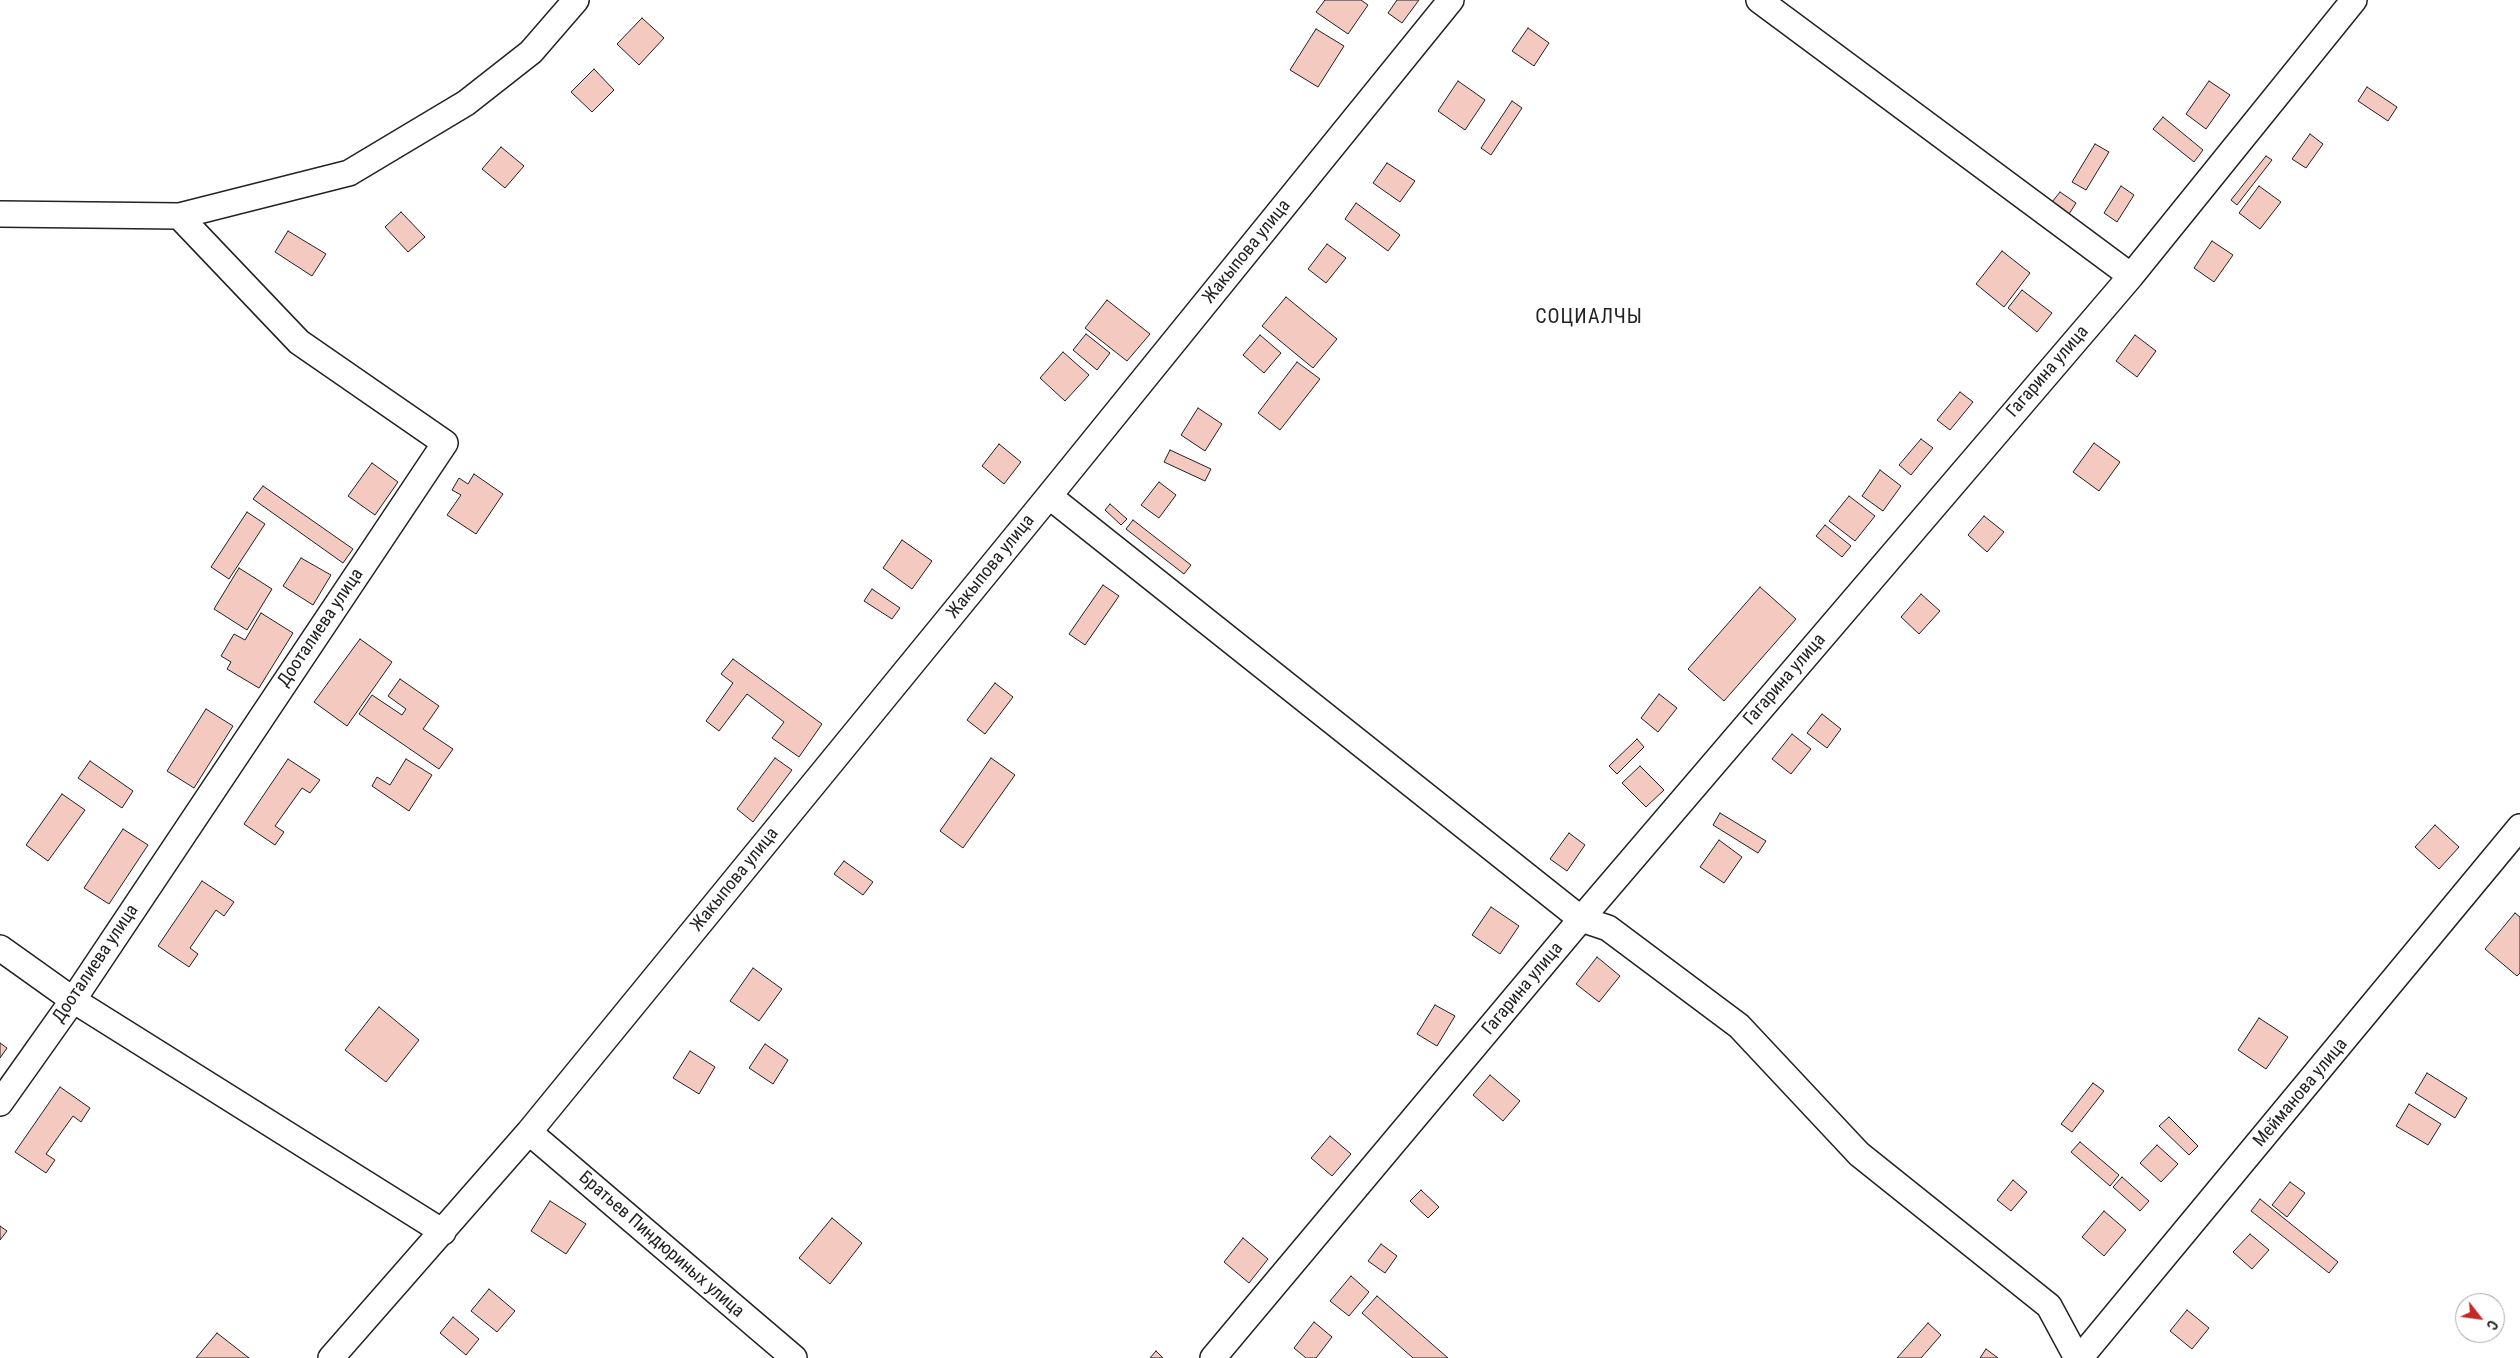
<!DOCTYPE html>
<meta charset="utf-8">
<style>
body{margin:0}
#map{position:relative;width:2520px;height:1358px;overflow:hidden;background:#fff;font-family:"Roboto Condensed",sans-serif}
canvas{display:block}
.north{position:absolute;left:2455px;top:1293px;width:50px;height:50px;box-sizing:border-box;background:#fff;border:1px solid #a7a7a7;border-radius:50%;rotate:120deg;font-size:14px;font-weight:700;line-height:20px;text-align:center;color:#222}
.north::after{content:'';display:block;margin:auto;width:18px;height:22px;background:#c62828;clip-path:polygon(50% 0,100% 100%,50% 72%,0 100%)}
</style>
<div id="map">
<canvas width="2520" height="1358"></canvas>
<div class="north">С</div>
</div>
<script>
const context = document.querySelector('canvas').getContext('2d');
context.lineJoin = 'round';
function paint(path, color) {
  context.fillStyle = color;
  context.fill(path, 'evenodd');
}
function poly(rows) {
  const path = new Path2D();
  for (const r of rows) {
    path.moveTo(r[0], r[1]);
    for (let i = 2; i < r.length; i += 2) path.lineTo(r[i], r[i + 1]);
  }
  return path;
}
function trace(path, color, width, dash) {
  context.strokeStyle = color;
  context.lineWidth = width;
  context.lineCap = dash ? 'butt' : 'round';
  context.setLineDash(dash || []);
  context.stroke(path);
}
function write(font, color, halo, rows, align = 'center') {
  context.font = font + ' "Roboto Condensed",sans-serif';
  context.lineWidth = 4;
  context.setLineDash([]);
  context.textBaseline = 'middle';
  context.strokeStyle = halo;
  context.fillStyle = color;
  for (const [text, x, y, turn = 0] of rows) {
    context.save();
    context.translate(x, y);
    context.rotate((+turn || 0) * Math.PI / 180);
    context.textAlign = isNaN(turn) ? turn : align;
    if (halo) context.strokeText(text, 0, 0);
    context.fillText(text, 0, 0);
    context.restore();
  }
}
const building = poly([
 [1325,0,1361,0,1368,5,1348,34,1316,12,1325,0],
 [1397,0,1419,0,1402,23,1388,13,1397,0],
 [642,18,664,38,639,65,617,44,642,18],
 [1528,28,1549,43,1534,66,1512,51,1528,28],
 [1316,29,1344,46,1318,87,1290,70,1316,29],
 [594,69,614,90,592,112,571,92,594,69],
 [1458,81,1485,100,1465,130,1438,111,1458,81],
 [2209,81,2230,95,2206,129,2186,114,2209,81],
 [2367,87,2397,107,2388,121,2358,101,2367,87],
 [1512,101,1522,108,1491,155,1481,148,1512,101],
 [2163,117,2203,150,2194,162,2153,129,2163,117],
 [2310,134,2323,144,2306,168,2292,159,2310,134],
 [2095,144,2109,152,2086,190,2072,182,2095,144],
 [501,147,524,166,505,188,482,169,501,147],
 [2266,156,2272,160,2237,205,2231,200,2266,156],
 [1387,163,1415,181,1400,202,1373,183,1387,163],
 [2121,186,2134,195,2117,222,2104,213,2121,186],
 [2259,186,2281,202,2260,229,2239,213,2259,186],
 [2060,192,2076,203,2069,214,2052,202,2060,192],
 [1356,203,1400,235,1388,251,1345,219,1356,203],
 [401,212,425,237,408,252,385,227,401,212],
 [288,231,326,254,312,276,275,252,288,231],
 [2212,241,2233,255,2214,282,2194,268,2212,241],
 [1327,244,1346,258,1326,283,1308,269,1327,244],
 [2002,251,2030,273,2004,307,1976,284,2002,251],
 [2022,290,2052,313,2037,332,2008,308,2022,290],
 [1286,297,1337,339,1313,368,1262,326,1286,297],
 [1107,300,1150,334,1127,361,1085,328,1107,300],
 [1086,334,1110,353,1097,370,1073,350,1086,334],
 [1260,335,1281,353,1264,373,1243,355,1260,335],
 [2135,335,2156,351,2137,377,2116,361,2135,335],
 [1063,352,1089,375,1065,401,1040,378,1063,352],
 [1297,362,1320,379,1280,430,1258,413,1297,362],
 [1960,392,1973,402,1950,430,1937,420,1960,392],
 [1198,408,1222,424,1205,451,1181,435,1198,408],
 [1921,439,1933,448,1911,475,1899,465,1921,439],
 [2094,443,2120,462,2099,491,2073,472,2094,443],
 [999,444,1021,462,1004,484,982,466,999,444],
 [1170,450,1211,469,1205,481,1164,462,1170,450],
 [372,463,398,482,375,515,348,496,372,463],
 [1880,470,1901,486,1883,511,1862,496,1880,470],
 [474,474,503,494,476,534,447,515,461,495,452,490,459,478,468,484,474,474],
 [1159,482,1176,495,1159,518,1141,505,1159,482],
 [263,486,353,549,343,563,253,499,263,486],
 [1849,496,1875,516,1855,541,1829,521,1849,496],
 [1110,504,1127,519,1121,525,1105,510,1110,504],
 [247,512,265,524,229,579,211,567,247,512],
 [1984,516,2004,532,1987,552,1968,535,1984,516],
 [1133,520,1191,565,1184,574,1126,529,1133,520],
 [1825,525,1851,546,1842,557,1816,536,1825,525],
 [902,540,932,561,912,589,883,568,902,540],
 [301,558,331,575,313,605,283,586,301,558],
 [239,568,272,589,247,630,214,609,239,568],
 [1103,585,1119,596,1085,645,1069,634,1103,585],
 [1760,587,1796,619,1724,701,1688,669,1760,587],
 [872,589,900,608,892,619,864,601,872,589],
 [1921,594,1940,611,1919,634,1901,617,1921,594],
 [261,613,293,633,259,688,227,669,231,662,221,656,234,634,245,640,261,613],
 [360,639,392,662,347,726,314,702,360,639],
 [733,659,822,724,799,757,772,738,784,722,747,694,719,731,706,721,733,683,721,674,733,659],
 [400,679,439,706,423,729,453,749,439,769,359,714,372,695,402,715,406,709,388,696,400,679],
 [995,683,1013,697,985,734,967,720,995,683],
 [1659,694,1677,708,1658,732,1641,718,1659,694],
 [206,709,233,726,194,788,167,771,206,709],
 [1822,714,1841,729,1827,748,1807,733,1822,714],
 [1792,734,1811,749,1791,774,1772,759,1792,734],
 [1637,739,1644,747,1617,774,1609,766,1637,739],
 [775,758,792,770,753,822,737,809,775,758],
 [991,758,1015,775,963,848,940,831,991,758],
 [288,759,320,780,310,793,302,788,275,826,284,832,275,845,244,824,288,759],
 [406,759,432,775,409,811,372,786,377,777,390,785,406,759],
 [90,761,133,791,122,808,78,778,90,761],
 [1640,766,1664,790,1646,807,1622,783,1640,766],
 [62,794,85,810,48,861,26,845,62,794],
 [1720,813,1766,841,1758,853,1713,825,1720,813],
 [2435,825,2459,847,2439,869,2415,847,2435,825],
 [123,829,148,845,109,904,84,888,123,829],
 [1569,833,1585,845,1567,871,1550,859,1569,833],
 [1719,840,1742,857,1724,883,1700,867,1719,840],
 [844,861,873,882,863,895,834,874,844,861],
 [202,881,234,902,224,916,216,910,190,948,198,954,189,967,158,946,202,881],
 [1491,907,1519,926,1500,954,1472,935,1491,907],
 [2515,913,2520,917,2520,973,2517,976,2485,949,2515,913],
 [1597,957,1620,976,1599,1002,1576,984,1597,957],
 [753,968,782,989,759,1021,730,1001,753,968],
 [1435,1005,1455,1016,1437,1046,1417,1034,1435,1005],
 [379,1007,419,1040,386,1082,345,1050,379,1007],
 [2259,1018,2288,1037,2266,1069,2238,1050,2259,1018],
 [0,1043,7,1048,0,1058,0,1043],
 [765,1044,788,1060,773,1084,749,1068,765,1044],
 [690,1051,715,1067,699,1094,673,1078,690,1051],
 [2427,1073,2467,1098,2455,1118,2415,1093,2427,1073],
 [1490,1075,1520,1101,1503,1121,1473,1095,1490,1075],
 [2093,1083,2104,1091,2072,1132,2061,1124,2093,1083],
 [60,1087,90,1108,81,1122,73,1116,46,1154,55,1160,46,1173,15,1152,60,1087],
 [2409,1104,2441,1124,2428,1145,2396,1126,2409,1104],
 [2169,1117,2198,1146,2189,1155,2159,1126,2169,1117],
 [1330,1136,1351,1154,1332,1176,1311,1158,1330,1136],
 [2080,1142,2119,1175,2110,1186,2071,1152,2080,1142],
 [2157,1145,2178,1164,2161,1182,2140,1163,2157,1145],
 [2122,1177,2149,1201,2140,1211,2113,1187,2122,1177],
 [2013,1180,2027,1192,2011,1211,1997,1200,2013,1180],
 [2290,1182,2305,1193,2287,1217,2272,1205,2290,1182],
 [1421,1190,1439,1207,1428,1218,1410,1201,1421,1190],
 [2260,1199,2338,1262,2329,1273,2251,1211,2260,1199],
 [550,1201,586,1224,566,1254,531,1231,550,1201],
 [2104,1211,2126,1230,2104,1256,2082,1237,2104,1211],
 [832,1218,862,1243,830,1284,799,1258,832,1218],
 [0,1226,7,1231,0,1240,0,1226],
 [2250,1234,2269,1250,2252,1269,2233,1252,2250,1234],
 [1243,1238,1268,1259,1249,1283,1224,1262,1243,1238],
 [1381,1244,1397,1256,1385,1273,1368,1261,1381,1244],
 [1351,1276,1369,1292,1349,1316,1330,1301,1351,1276],
 [489,1289,515,1311,497,1332,471,1311,489,1289],
 [1377,1296,1448,1358,1413,1358,1362,1313,1377,1296],
 [2187,1310,2209,1328,2192,1349,2170,1331,2187,1310],
 [453,1317,479,1339,466,1355,440,1333,453,1317],
 [1314,1322,1332,1337,1316,1358,1306,1358,1294,1348,1314,1322],
 [1928,1323,1941,1335,1921,1358,1897,1358,1928,1323],
 [217,1333,249,1358,196,1358,217,1333],
 [1986,1349,1998,1358,1980,1358,1986,1349],
 [1156,1351,1163,1358,1150,1358,1156,1351]
]);
paint(building, '#f3c9c0');
trace(building, '#222', 1);
const minor = poly([
 [1759,0,2131,276],
 [0,214,179,216,349,173,466,103,531,52,576,0],
 [1049,496,1581,919,1608,928,1739,1026,1859,1154,2049,1306,2077,1358],
 [0,948,73,1000,443,1232],
 [0,1103,73,1000,445,443,299,342,179,216],
 [529,1132,794,1358],
 [331,1358,529,1132,1049,496,1451,0],
 [1213,1358,1581,919,2131,276,2354,0],
 [2080,1358,2520,827]
]);
trace(minor, '#222', 28);
trace(minor, '#fff', 25);
write('18px', '#222', '#fff', [
 ["Жакыпова улица",1247,252,-51],
 ["Гагарина улица",2048,372,-49],
 ["Жакыпова улица",991,567,-51],
 ["Дооталиева улица",321,628,-56],
 ["Гагарина улица",1785,680,-49],
 ["Жакыпова улица",735,880,-51],
 ["Дооталиева улица",96,964,-56],
 ["Гагарина улица",1523,989,-50],
 ["Мейманова улица",2301,1093,-50],
 ["Братьев Пиндюриных улица",661,1245,41]
]);
context.letterSpacing = '1px';
write('20px', '#222', '#fff', [
 ["СОЦИАЛЧЫ",1589,318]
]);
context.letterSpacing = '0px';
</script>
